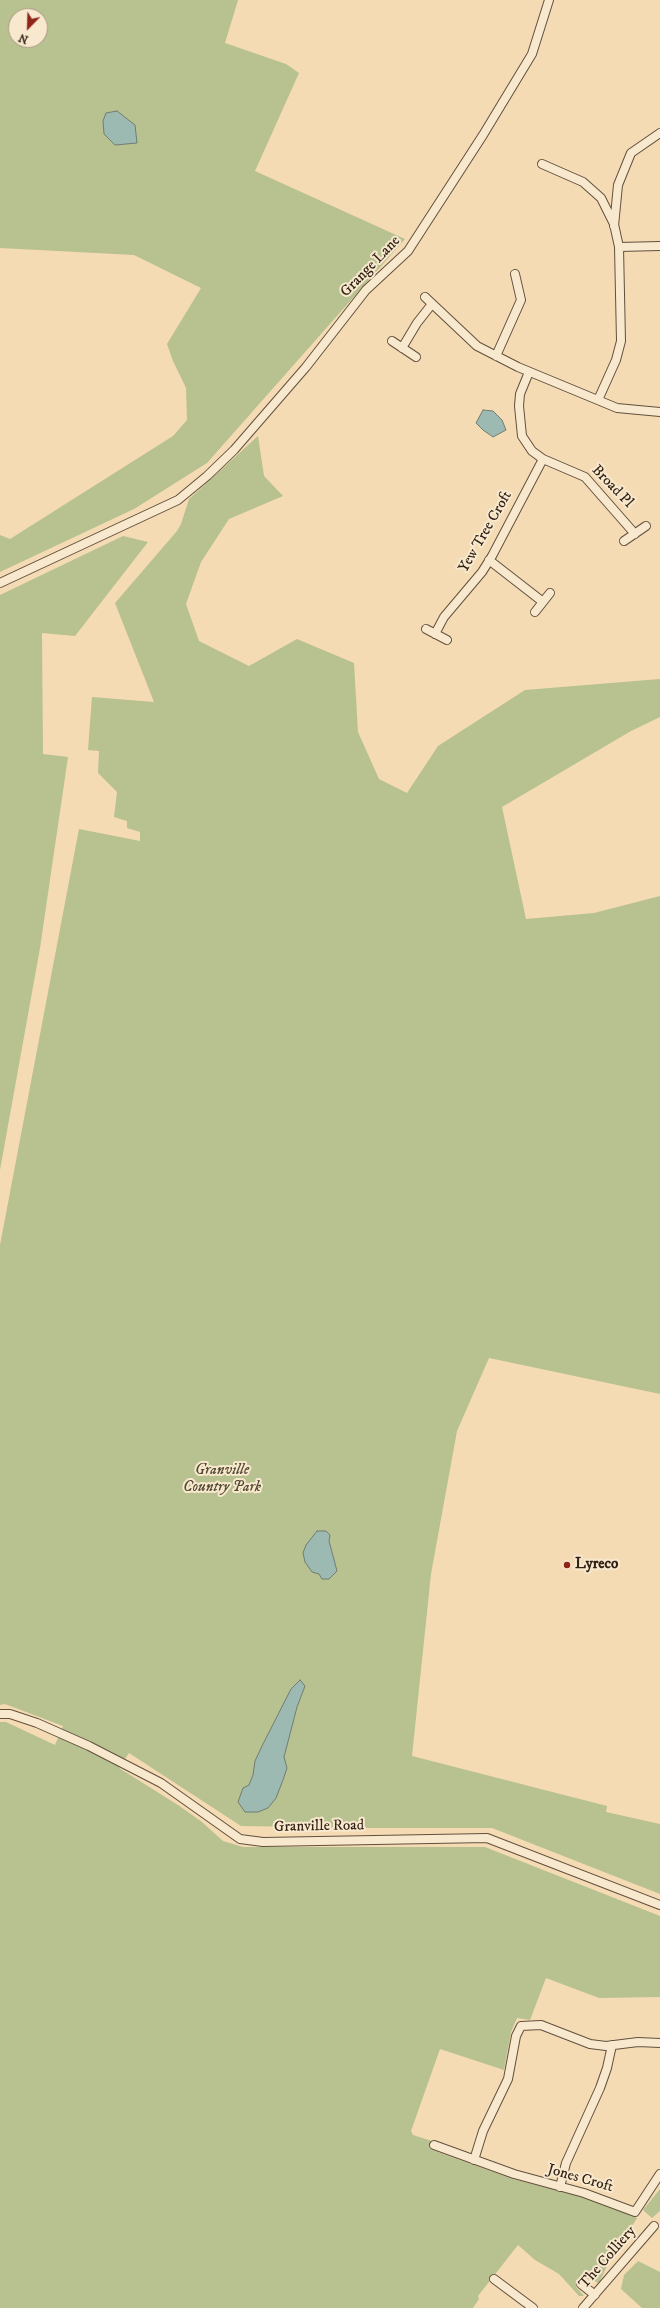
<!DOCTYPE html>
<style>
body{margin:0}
#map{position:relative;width:660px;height:2308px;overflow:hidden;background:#f4dbb4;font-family:"IM FELL DW Pica",serif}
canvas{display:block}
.north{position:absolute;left:8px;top:8px;width:40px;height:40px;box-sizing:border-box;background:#f8e8ce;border:1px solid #a89984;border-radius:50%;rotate:203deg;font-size:11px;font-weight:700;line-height:16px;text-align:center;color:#312215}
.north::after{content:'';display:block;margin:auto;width:14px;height:18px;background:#8f2418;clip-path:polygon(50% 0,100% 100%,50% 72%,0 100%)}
</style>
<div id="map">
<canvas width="660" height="2308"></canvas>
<div class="north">N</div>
</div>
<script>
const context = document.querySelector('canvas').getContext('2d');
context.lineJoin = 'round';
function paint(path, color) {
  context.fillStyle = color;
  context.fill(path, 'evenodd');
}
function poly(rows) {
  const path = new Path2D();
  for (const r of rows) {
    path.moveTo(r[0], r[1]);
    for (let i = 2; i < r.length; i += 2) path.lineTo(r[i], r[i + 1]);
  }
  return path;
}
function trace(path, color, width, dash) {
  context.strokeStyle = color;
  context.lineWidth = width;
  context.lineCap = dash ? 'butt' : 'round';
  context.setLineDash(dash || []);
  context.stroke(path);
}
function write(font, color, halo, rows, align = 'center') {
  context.font = font + ' "IM FELL DW Pica",serif';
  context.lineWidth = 4;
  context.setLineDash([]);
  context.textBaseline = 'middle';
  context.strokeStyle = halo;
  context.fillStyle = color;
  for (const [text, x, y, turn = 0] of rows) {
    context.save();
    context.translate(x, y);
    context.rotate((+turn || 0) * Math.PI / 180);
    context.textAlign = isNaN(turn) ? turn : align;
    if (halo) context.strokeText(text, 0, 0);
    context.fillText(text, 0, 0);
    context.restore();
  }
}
paint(poly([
 [0,0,238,0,225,43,286,64,299,73,255,171,405,239,207,463,134,509,0,572,0,535,10,539,173,436,187,420,186,388,173,361,167,344,201,288,134,255,0,248],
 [16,16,40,16,40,40,16,40],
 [258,436,264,476,283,496,229,519,201,562,186,604,199,641,249,666,297,639,354,663,358,732,379,779,407,793,438,746,525,690,660,679,660,717,631,731,502,807,526,919,594,913,660,896,660,1394,489,1358,457,1431,431,1574,412,1756,607,1806,606,1812,660,1824,660,1894,492,1828,359,1828,241,1826,129,1753,119,1768,178,1805,202,1822,223,1841,243,1847,485,1847,660,1916,660,1997,599,1998,546,1978,530,2020,517,2018,511,2032,504,2070,440,2049,411,2131,413,2135,435,2142,432,2150,510,2178,605,2203,637,2218,608,2264,599,2283,583,2277,577,2281,576,2287,584,2296,579,2296,559,2274,535,2260,518,2245,478,2296,479,2299,473,2308,0,2308,0,1722,6,1722,55,1745,63,1726,5,1704,0,1705,0,1245,79,829,140,841,140,832,127,828,127,821,114,817,117,792,98,773,99,751,88,750,92,697,154,702,115,603,177,531,181,524,189,499],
 [123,536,148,542,75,636,42,633,43,754,68,757,40,948,0,1170,0,595],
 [660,2189,660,2211,652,2218,643,2210],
 [638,2261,660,2272,660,2308,642,2308,621,2289,624,2275]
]), '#b8c190');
const water = poly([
 [117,111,135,125,137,143,115,145,104,134,103,121,106,113,117,111],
 [483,410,493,411,502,420,506,430,493,437,483,430,476,423,483,410],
 [317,1531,326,1531,330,1535,329,1541,337,1571,329,1579,322,1579,319,1574,312,1572,305,1562,303,1553,306,1545,317,1531],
 [300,1680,305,1686,297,1707,284,1757,287,1768,283,1780,276,1798,268,1808,258,1812,245,1812,238,1802,243,1788,249,1785,253,1775,255,1761,262,1746,291,1689,300,1680]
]);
paint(water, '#9cbab2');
trace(water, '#717d73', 1);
const street = poly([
 [542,164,583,182,601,198,614,224,619,247,621,341,616,360,598,400],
 [614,226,618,185,631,153,660,133],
 [619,247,660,246],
 [425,297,477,346,518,367,617,408,660,412],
 [392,341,416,357],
 [402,348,417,323,432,304],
 [496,356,521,300,515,274],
 [529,372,520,394,519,406,522,436,532,451,543,459,585,477,635,534],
 [624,541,646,526],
 [489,560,543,602],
 [0,583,178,500,207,476,234,450,306,367,366,290,408,251,483,135,532,54,549,0],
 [535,612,550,593],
 [426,629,447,640],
 [435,634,444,617,482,572,492,556,543,459],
 [0,1714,10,1714,37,1723,89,1746,161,1783,240,1839,263,1842,487,1838,660,1905],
 [434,2145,514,2174,584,2193,635,2212,660,2174],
 [474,2160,483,2131,508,2079,516,2036,521,2026,541,2025,590,2044,606,2046,638,2042,660,2043],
 [560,2187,566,2163,600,2088,607,2068,612,2045],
 [494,2279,533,2308],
 [581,2284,595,2295],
 [583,2308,654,2226]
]);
trace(street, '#62503d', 10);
trace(street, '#f8e8ce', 8);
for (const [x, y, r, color] of [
 [567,1565,4,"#8f2418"]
]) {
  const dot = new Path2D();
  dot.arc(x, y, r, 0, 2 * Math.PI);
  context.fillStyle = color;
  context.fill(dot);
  trace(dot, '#f8e8ce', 1.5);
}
write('15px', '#312215', '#f8e8ce', [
 ["Grange Lane",371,267,-46],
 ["Broad Pl",612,487,46],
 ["Yew Tree Croft",486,532,-60],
 ["Granville Road",319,1827,-1],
 ["Jones Croft",580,2179,16],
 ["The Colliery",608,2258,-49]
]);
write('italic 15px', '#534a34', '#f8e8ce', [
 ["Granville",222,1471],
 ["Country Park",222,1488]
]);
write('bold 15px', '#312215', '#f8e8ce', [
 ["Lyreco",575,1565]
], 'left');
</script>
